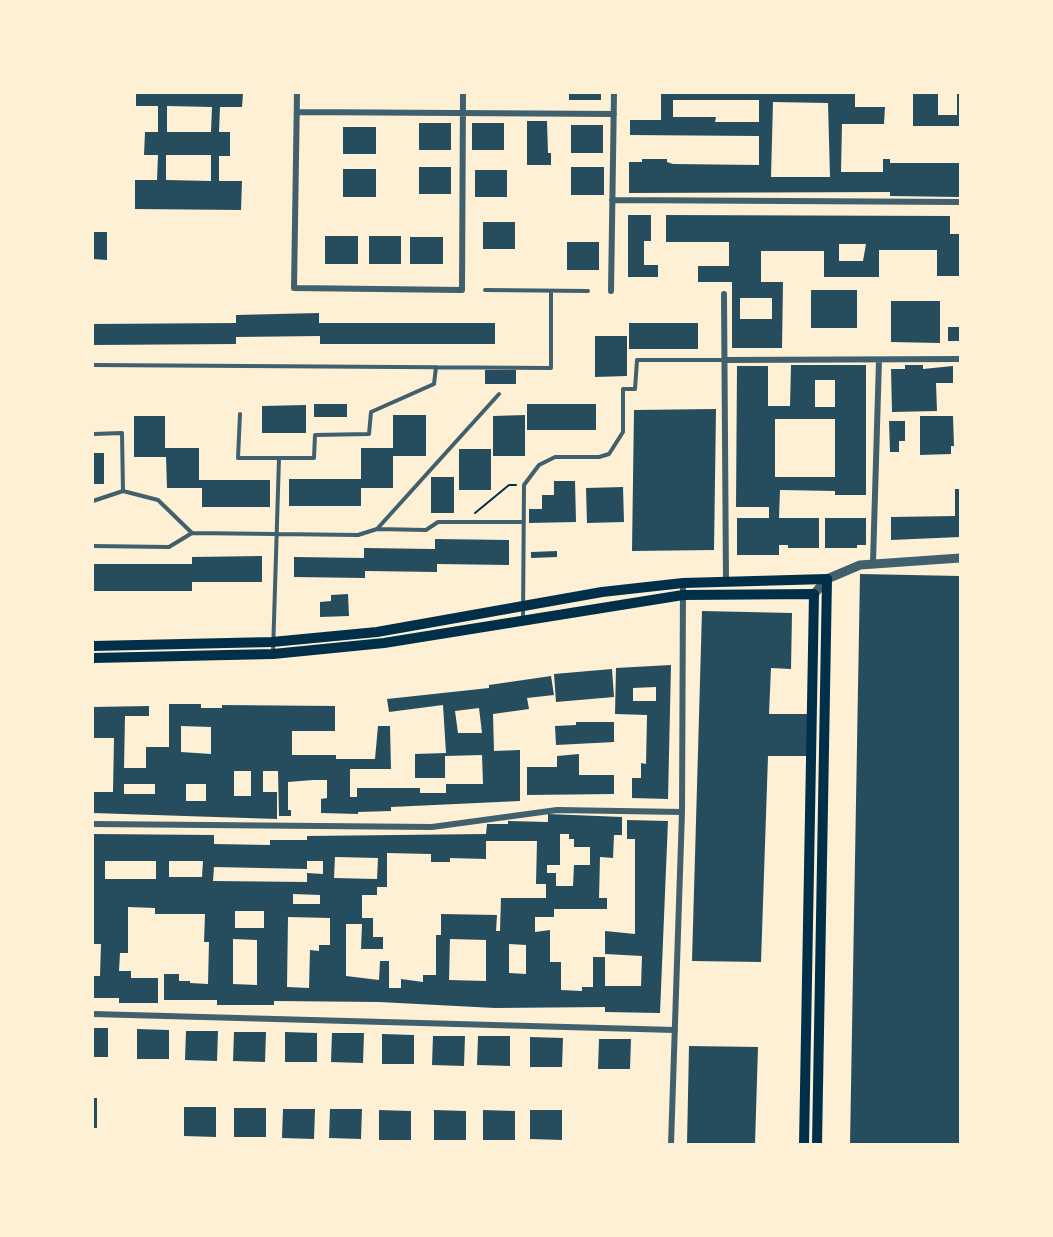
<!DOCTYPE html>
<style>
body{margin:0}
#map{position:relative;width:1053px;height:1237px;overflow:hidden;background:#fdf0d5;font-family:Ubuntu,sans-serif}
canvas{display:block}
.frame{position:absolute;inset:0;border:94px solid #fdf0d5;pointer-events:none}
</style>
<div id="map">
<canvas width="1053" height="1237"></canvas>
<div class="frame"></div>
</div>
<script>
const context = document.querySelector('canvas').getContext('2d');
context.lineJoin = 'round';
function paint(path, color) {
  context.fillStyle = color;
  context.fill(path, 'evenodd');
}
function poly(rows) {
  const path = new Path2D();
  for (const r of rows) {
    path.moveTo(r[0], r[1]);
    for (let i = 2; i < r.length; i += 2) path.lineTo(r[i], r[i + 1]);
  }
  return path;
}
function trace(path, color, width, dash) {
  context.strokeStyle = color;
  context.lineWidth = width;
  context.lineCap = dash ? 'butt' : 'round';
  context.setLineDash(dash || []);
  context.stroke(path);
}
paint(poly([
 [136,93,243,93,242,107,220,107,219,132,230,132,230,156,219,156,219,181,242,181,241,210,135,209,135,180,157,180,158,155,144,155,145,132,158,132,158,106,136,106],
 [167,106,212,107,211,132,167,132],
 [166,155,211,155,211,181,166,180],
 [569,93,601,93,601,100,569,100],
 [661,93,855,93,855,107,885,107,884,124,842,124,841,172,883,172,883,159,890,159,890,163,960,163,960,197,890,196,890,192,629,193,629,162,642,162,642,159,667,159,667,162,673,164,759,165,759,136,630,135,630,120,661,120],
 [673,100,759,100,759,122,715,122,716,117,673,117],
 [773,102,828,103,830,177,771,177],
 [913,93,938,93,938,115,957,115,957,93,960,93,960,126,913,126],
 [527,121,547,121,548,153,551,153,551,165,527,165],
 [419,123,451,123,451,150,419,150],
 [472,123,504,123,504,150,472,150],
 [571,125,603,125,603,153,571,153],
 [343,127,376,127,376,154,343,154],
 [419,167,451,167,451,194,419,194],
 [571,167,604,167,604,195,571,195],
 [343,169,376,169,376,197,343,197],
 [475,170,507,170,507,197,475,197],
 [628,215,651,215,651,241,644,241,644,265,658,265,658,277,628,277],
 [666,215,950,216,950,234,960,234,960,276,937,276,937,250,879,250,879,277,824,277,824,251,761,251,761,282,783,282,782,348,732,348,732,282,698,282,698,266,729,266,729,242,666,242],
 [839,244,866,244,863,261,839,261],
 [740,298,772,298,772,319,740,319],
 [483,222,515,222,515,249,483,249],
 [93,232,107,232,107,260,93,259],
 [325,236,358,236,358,264,325,264],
 [369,236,401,236,401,264,369,264],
 [410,237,443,237,443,264,410,264],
 [567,242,599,242,599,270,567,270],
 [811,290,857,290,857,328,811,328],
 [891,301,940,301,940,343,891,342],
 [319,313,319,323,495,323,495,344,320,344,320,336,236,337,236,344,93,345,93,324,236,323,236,315],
 [629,323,698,323,698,349,629,349],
 [948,327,960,327,960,341,948,341],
 [595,336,627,336,627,376,595,377],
 [791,365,866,365,866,495,835,495,835,491,780,490,779,518,819,518,819,548,788,548,788,545,779,545,779,555,737,555,737,518,769,518,769,507,736,507,737,366,768,366,768,406,790,406],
 [815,380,835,380,835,407,815,407],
 [775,419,835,419,835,477,775,477],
 [905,365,923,365,923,369,953,366,953,383,936,383,937,411,892,412,891,369,905,369],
 [485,370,516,370,516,384,485,384],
 [314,404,347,404,347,417,314,417],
 [527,404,596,404,596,430,527,430],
 [306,405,306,433,262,433,262,406],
 [716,409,714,550,632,551,634,410],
 [393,415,426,415,426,456,393,456,393,488,361,488,361,506,289,506,289,479,361,479,361,448,393,448],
 [525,415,525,456,493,456,493,416],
 [134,416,165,416,165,448,199,448,199,480,270,480,270,507,202,507,202,488,167,488,166,457,134,457],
 [920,416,953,416,954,446,951,446,951,454,920,455],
 [889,421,905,421,905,441,899,441,899,452,890,452],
 [459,449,491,449,491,490,459,490],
 [93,453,104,453,104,484,93,484],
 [431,477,454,477,454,513,431,513],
 [554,481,575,481,576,522,529,523,529,509,542,509,542,495,554,495],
 [623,487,624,522,587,523,586,488],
 [955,489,960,489,960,537,891,540,891,517,955,516],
 [825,518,866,518,866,545,857,545,857,548,825,548],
 [435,539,509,540,509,565,437,564,437,572,365,571,365,578,294,577,294,557,364,558,364,548,435,549],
 [557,551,557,557,531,558,531,552],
 [262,556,262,582,192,582,192,591,93,591,93,564,192,564,192,557],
 [860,574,960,576,960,1144,850,1144],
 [348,594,349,616,320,617,320,602,331,601,331,595],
 [702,611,792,613,791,669,771,668,769,714,809,714,808,756,768,756,761,962,692,961],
 [671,665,668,799,632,798,632,778,641,778,641,763,646,764,647,715,615,714,616,668],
 [656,687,656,701,633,701,633,688],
 [612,669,614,697,556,702,554,674],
 [551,676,554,695,527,698,529,709,493,714,494,751,520,750,520,801,391,807,391,811,358,812,358,814,321,813,321,799,327,798,327,780,313,780,288,782,288,810,291,810,291,816,279,816,278,771,263,771,263,792,277,792,277,819,93,813,93,792,113,792,114,738,93,738,93,707,149,706,149,716,125,716,124,768,146,768,146,747,169,747,169,704,201,704,201,708,222,708,222,705,335,706,335,731,292,731,292,755,336,755,336,759,375,759,378,726,390,726,391,769,350,769,350,797,357,797,357,788,420,788,420,793,446,793,446,784,483,784,482,755,445,756,445,778,415,778,415,754,446,753,443,705,389,712,387,699,489,688,489,685],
 [479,708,482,733,458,733,455,711],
 [181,726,211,727,211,754,181,752],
 [234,771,251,771,251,796,234,796],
 [124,784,155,784,155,794,124,794],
 [186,784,206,784,206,801,186,801],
 [576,722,614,722,614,742,556,745,555,726,576,725],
 [579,754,579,775,614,775,614,794,527,795,527,767,557,767,557,756],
 [548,814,622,817,622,835,614,835,613,858,600,857,599,898,607,898,607,909,554,909,554,917,535,917,535,932,550,930,550,962,561,962,561,990,582,991,582,987,593,987,593,957,605,957,605,986,641,986,642,956,605,954,605,931,635,934,635,839,627,839,627,820,668,821,660,1013,605,1012,605,1007,495,1008,379,1002,274,1001,274,1005,217,1005,217,1000,164,1000,164,974,179,974,179,981,190,981,190,983,208,984,209,942,204,942,205,914,155,914,155,908,128,907,128,953,120,953,119,971,131,971,131,978,158,978,158,1003,119,1003,119,998,93,998,93,976,100,976,101,944,93,944,93,834,214,835,214,844,270,845,270,840,307,840,307,836,486,834,487,824,508,824,508,821,548,822],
 [560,834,569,834,569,839,574,839,574,847,590,847,590,865,574,865,573,886,556,886,556,873,547,873,547,865,560,865],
 [486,841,537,841,536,884,546,884,546,898,501,898,500,931,496,931,497,915,441,914,441,935,436,935,436,975,423,975,423,982,401,979,401,988,389,988,389,961,380,961,379,980,346,976,346,924,362,924,361,949,383,949,383,937,373,937,373,918,362,918,362,895,377,895,377,887,387,887,387,853,431,854,431,862,450,862,450,858,486,859],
 [335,857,378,858,377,879,334,878],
 [105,861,156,861,156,879,105,879],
 [169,861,203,861,202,877,169,877],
 [307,861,323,861,323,874,307,873,307,882,213,881,214,867,307,869],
 [293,894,320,895,320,904,293,904],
 [235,911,264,911,264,928,235,928],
 [288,917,330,918,330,945,319,945,319,951,310,950,309,988,287,987],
 [233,939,257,940,257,985,233,984],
 [450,939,486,940,486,981,449,980],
 [509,944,526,945,526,974,509,973],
 [93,1028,108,1028,108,1057,93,1057],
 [137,1029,169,1030,169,1059,137,1059],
 [186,1031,218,1031,217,1061,185,1060],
 [234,1032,266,1032,265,1062,233,1061],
 [285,1032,317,1033,317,1062,285,1062],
 [332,1033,364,1033,363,1063,331,1062],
 [382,1034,414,1035,414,1064,382,1064],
 [433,1036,465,1036,464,1066,432,1065],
 [478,1036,510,1036,510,1066,477,1065],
 [530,1037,563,1038,562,1067,530,1067],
 [599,1039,631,1039,630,1069,598,1069],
 [689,1046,758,1047,755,1144,687,1144],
 [93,1098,97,1098,97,1128,93,1128],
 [184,1107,216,1107,216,1137,184,1136],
 [234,1108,266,1108,266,1137,234,1137],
 [283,1109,315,1109,314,1139,282,1138],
 [330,1109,362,1109,361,1139,329,1138],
 [379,1110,411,1111,411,1140,379,1140],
 [434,1110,466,1111,466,1140,434,1140],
 [483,1110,515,1111,515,1140,483,1140],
 [530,1110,562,1110,562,1140,530,1139]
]), '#264d5e');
trace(poly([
 [475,513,509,485,516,485]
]), '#003049', 2);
trace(poly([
 [485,290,588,291],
 [93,365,551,368,551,291],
 [240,414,238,458,314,458,315,435,369,434,371,412,434,384,436,367],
 [93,434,122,433,123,491],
 [93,501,123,491,158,500,192,533],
 [377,529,499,394],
 [93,546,169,547,192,533,358,535,377,529,426,530,438,522,524,522],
 [523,618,524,485,539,465,555,457,599,457,609,454,623,432,623,389,635,389,637,360,724,360],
 [273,653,279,458]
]), '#3f606c', 4);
trace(poly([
 [297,93,294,288,462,290,463,93],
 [297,112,614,114],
 [612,200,960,202],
 [611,291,614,93],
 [724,294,726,582],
 [725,360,960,359],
 [873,562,879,360],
 [93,824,432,827,557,810,682,812],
 [93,1014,675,1030],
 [671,1144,682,812,683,583]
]), '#3f606c', 6);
trace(poly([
 [814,594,827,579,860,565,960,558]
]), '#3f606c', 9);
trace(poly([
 [93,646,272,642,377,632,602,592,683,583,827,579,817,1144],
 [93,658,273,654,384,643,683,595,814,594,804,1144]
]), '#003049', 10);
</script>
